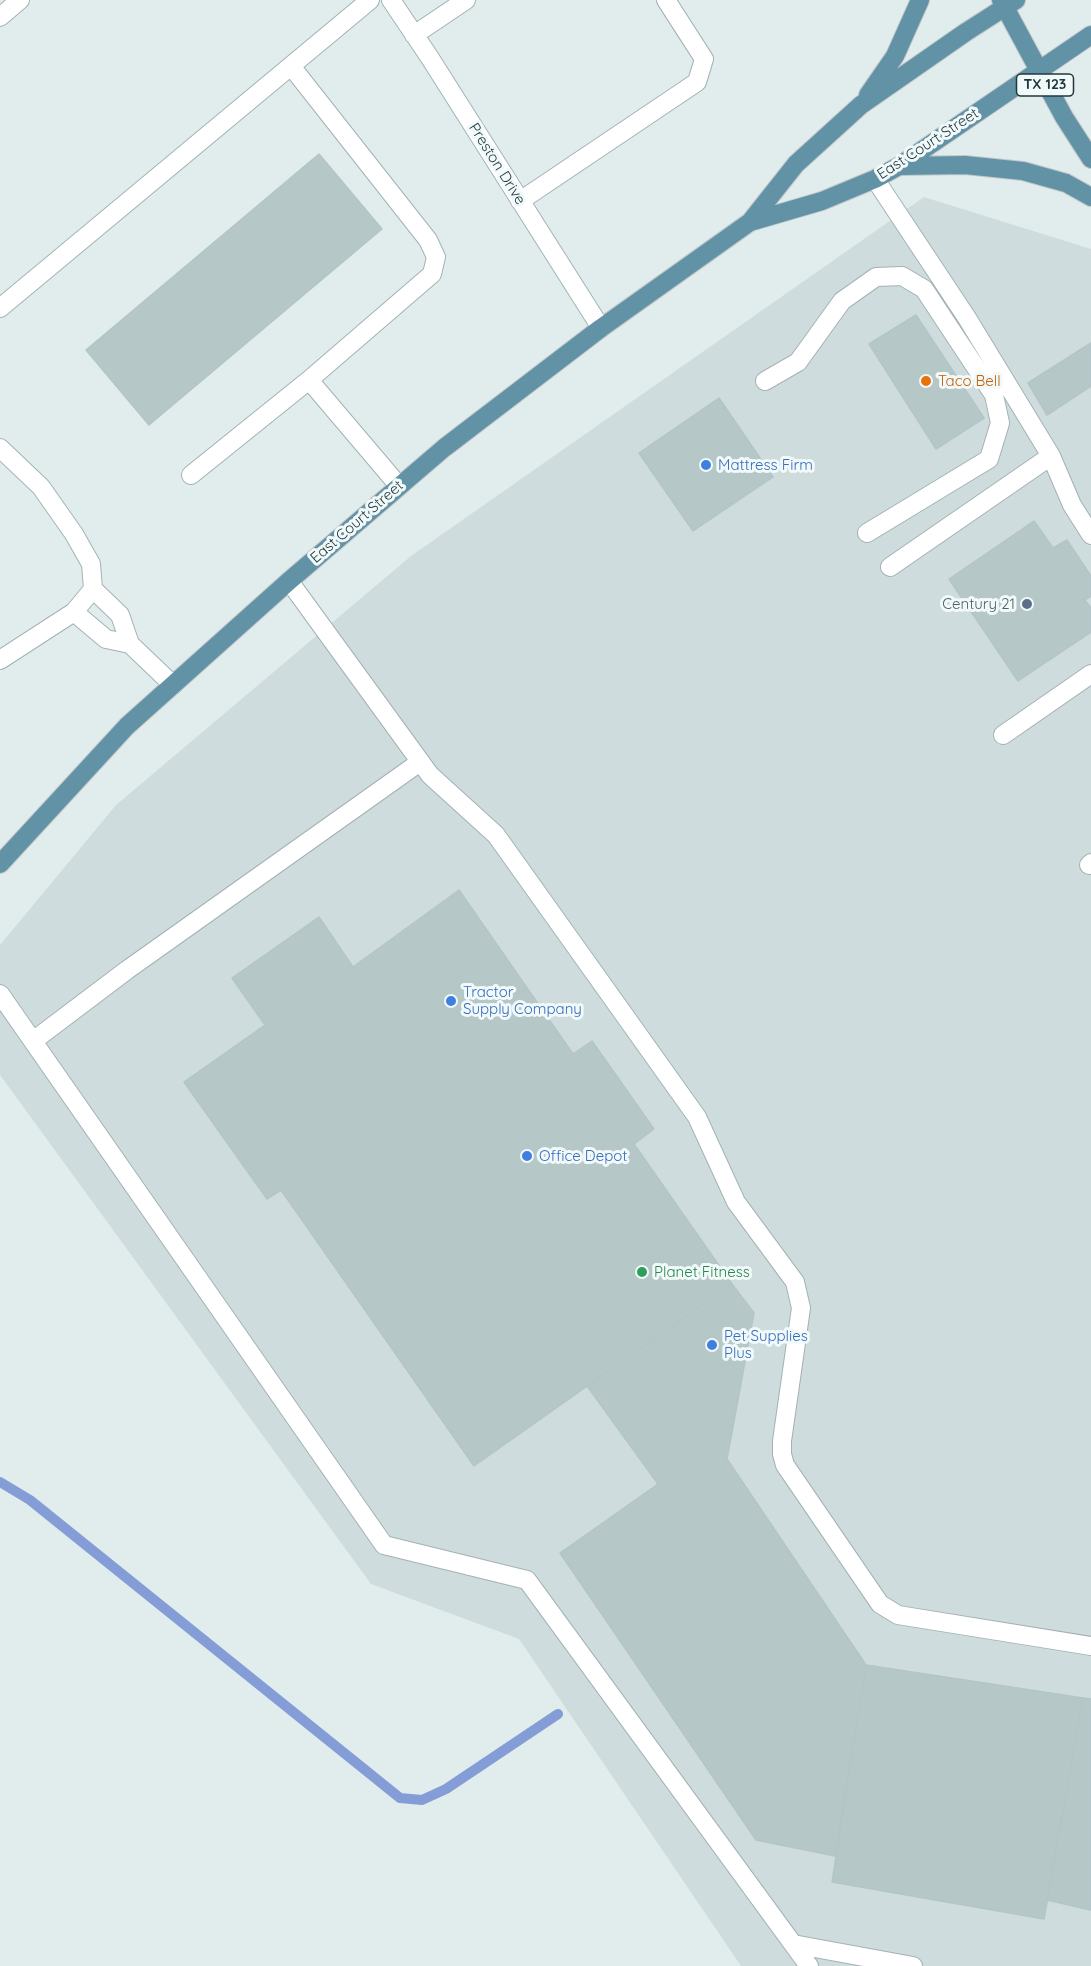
<!DOCTYPE html>
<style>
body{margin:0}
canvas{display:block;background:#e1eced}
</style>
<canvas width="1091" height="1966"></canvas>
<script>
const context = document.querySelector('canvas').getContext('2d');
context.lineJoin = 'round';
function paint(path, color) {
  context.fillStyle = color;
  context.fill(path, 'evenodd');
}
function poly(rows) {
  const path = new Path2D();
  for (const r of rows) {
    path.moveTo(r[0], r[1]);
    for (let i = 2; i < r.length; i += 2) path.lineTo(r[i], r[i + 1]);
  }
  return path;
}
function trace(path, color, width, dash) {
  context.strokeStyle = color;
  context.lineWidth = width;
  context.lineCap = dash ? 'butt' : 'round';
  context.setLineDash(dash || []);
  context.stroke(path);
}
function write(font, color, halo, rows, align = 'center') {
  context.font = font + ' Quicksand,sans-serif';
  context.lineWidth = 6;
  context.setLineDash([]);
  context.textBaseline = 'middle';
  context.strokeStyle = halo;
  context.fillStyle = color;
  for (const [text, x, y, turn = 0] of rows) {
    context.save();
    context.translate(x, y);
    context.rotate((+turn || 0) * Math.PI / 180);
    context.textAlign = isNaN(turn) ? turn : align;
    if (halo) context.strokeText(text, 0, 0);
    context.fillText(text, 0, 0);
    context.restore();
  }
}
paint(poly([
 [924,197,1091,249,1091,1966,741,1966,519,1639,371,1584,0,1075,0,945,116,805,411,556]
]), '#cfdcdd');
trace(poly([
 [0,1482,30,1500,400,1798,422,1800,446,1789,558,1714]
]), '#859dd7', 10);
const building = poly([
 [319,154,382,229,149,425,86,350,319,154],
 [916,315,984,418,936,449,869,344,916,315],
 [1091,343,1091,386,1047,415,1028,383,1091,343],
 [719,398,773,477,693,531,639,453,719,398],
 [1034,521,1053,548,1067,540,1091,576,1091,596,1085,600,1091,608,1091,632,1018,681,949,579,1034,521],
 [459,890,573,1054,592,1041,654,1129,634,1144,732,1284,474,1466,281,1190,267,1199,184,1082,265,1025,232,978,319,917,353,967,459,890],
 [732,1284,754,1313,727,1459,866,1665,835,1856,756,1840,560,1553,658,1484,587,1386,732,1284],
 [866,1665,1083,1698,1044,1919,832,1882,866,1665],
 [1083,1698,1091,1699,1091,1910,1047,1900,1083,1698]
]);
paint(building, '#b6c7c8');
trace(building, '#b3c5c7', 1.5);
const minor = poly([
 [391,0,430,58,601,328],
 [0,17,20,0],
 [414,35,466,0],
 [875,179,967,318,1051,456,1072,505,1091,535],
 [520,201,697,82,704,59,666,0],
 [0,308,370,0],
 [309,380,399,486],
 [765,381,798,362,842,301,876,277,902,276,924,289,994,395,1000,423,989,459,867,533],
 [0,448,41,487,74,534,91,564,93,589,74,612,0,660],
 [191,475,309,380,432,274,436,257,428,240,291,66],
 [890,567,1051,456],
 [289,581,430,775,496,835,697,1117,736,1202,795,1282,801,1308,782,1441,782,1454,785,1465,880,1604,898,1615,1091,1646],
 [93,589,120,615,130,644,173,685],
 [74,612,106,639,130,644],
 [1003,735,1091,674],
 [1089,865,1091,863],
 [0,994,384,1545,527,1580,809,1966],
 [33,1041,127,970,420,762],
 [793,1944,913,1966]
]);
const major = poly([
 [1001,0,1064,117,1091,159],
 [868,95,895,56,920,0],
 [899,166,965,165,1023,171,1066,183,1091,197],
 [750,222,822,201,875,179,899,166,1091,35],
 [0,864,127,726,289,581,444,448,601,328,750,222,796,164,861,105,966,32,1016,0]
]);
trace(minor, '#a3b2b6', 20);
trace(major, '#c1c7ca', 20);
trace(minor, '#fff', 18);
trace(major, '#6292a6', 18);
for (const [x, y, r, color] of [
 [926,381,6,"#e8710a"],
 [706,465,6,"#3f7fe0"],
 [1027,604,6,"#5c6f8a"],
 [451,1001,6,"#3f7fe0"],
 [527,1156,6,"#3f7fe0"],
 [642,1272,6,"#2e9e5b"],
 [712,1345,6,"#3f7fe0"]
]) {
  const dot = new Path2D();
  dot.arc(x, y, r, 0, 2 * Math.PI);
  context.fillStyle = color;
  context.fill(dot);
  trace(dot, '#f2f9f9', 2);
}
for (const [x, y, w] of [
 [1045,85,57]
]) {
  const box = new Path2D();
  box.roundRect(x - w / 2, y - 11, w, 22, 4.5);
  context.fillStyle = '#f2f9f9';
  context.fill(box);
  trace(box, '#203740', 1.5);
}
write('bold 14px', '#203740', null, [
 ["TX 123",1045,85]
]);
write('15px', '#203740', '#f2f9f9', [
 ["East Court Street",928,144,-33],
 ["Preston Drive",497,164,58],
 ["East Court Street",357,522,-41]
]);
write('15px', '#c56008', '#f2f9f9', [
 ["Taco Bell",938,381]
], 'left');
write('15px', '#366cbe', '#f2f9f9', [
 ["Mattress Firm",718,465],
 ["Tractor",463,992],
 ["Supply Company",463,1009],
 ["Office Depot",539,1156],
 ["Pet Supplies",724,1336],
 ["Plus",724,1353]
], 'left');
write('15px', '#4e5e75', '#f2f9f9', [
 ["Century 21",1015,604]
], 'right');
write('15px', '#27864d', '#f2f9f9', [
 ["Planet Fitness",654,1272]
], 'left');
</script>
